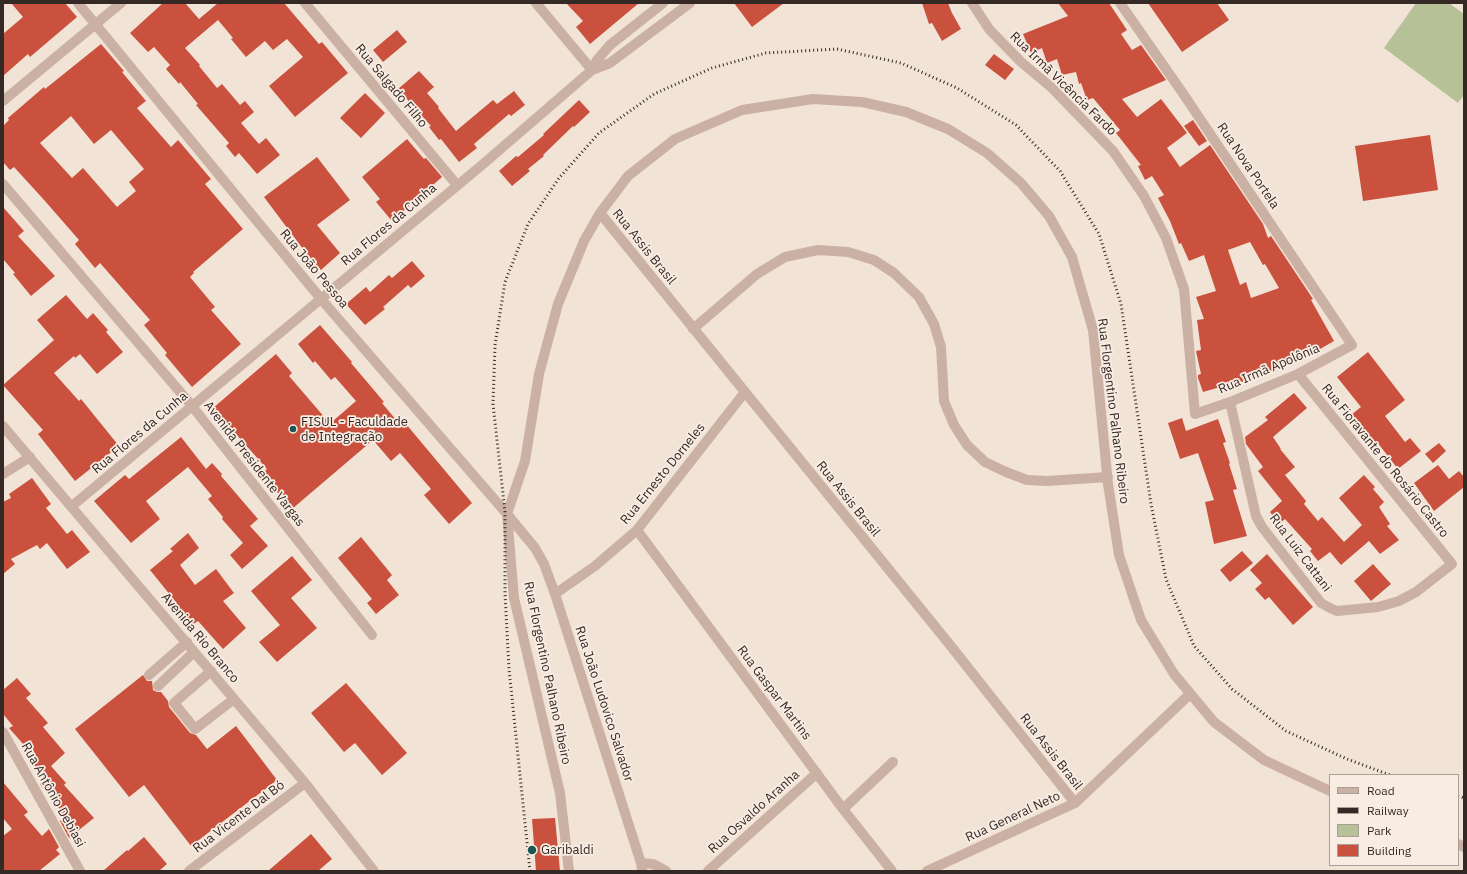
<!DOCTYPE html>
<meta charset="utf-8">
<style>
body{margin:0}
#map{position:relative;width:1467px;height:874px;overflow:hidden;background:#f2e3d7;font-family:"IBM Plex Sans",sans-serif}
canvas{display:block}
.frame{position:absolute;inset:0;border:4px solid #342925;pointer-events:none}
.legend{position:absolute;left:1329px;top:774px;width:130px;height:92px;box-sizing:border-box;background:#f9ede3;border:1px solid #aa9f97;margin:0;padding:5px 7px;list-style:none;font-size:12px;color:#342925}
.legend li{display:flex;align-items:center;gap:8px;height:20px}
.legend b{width:20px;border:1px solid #aa9f97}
</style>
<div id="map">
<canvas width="1467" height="874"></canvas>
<div class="frame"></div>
<ul class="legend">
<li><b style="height:5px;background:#cab1a3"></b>Road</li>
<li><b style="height:5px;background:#342925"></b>Railway</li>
<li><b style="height:11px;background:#b7c197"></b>Park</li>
<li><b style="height:11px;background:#ca513d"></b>Building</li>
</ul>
</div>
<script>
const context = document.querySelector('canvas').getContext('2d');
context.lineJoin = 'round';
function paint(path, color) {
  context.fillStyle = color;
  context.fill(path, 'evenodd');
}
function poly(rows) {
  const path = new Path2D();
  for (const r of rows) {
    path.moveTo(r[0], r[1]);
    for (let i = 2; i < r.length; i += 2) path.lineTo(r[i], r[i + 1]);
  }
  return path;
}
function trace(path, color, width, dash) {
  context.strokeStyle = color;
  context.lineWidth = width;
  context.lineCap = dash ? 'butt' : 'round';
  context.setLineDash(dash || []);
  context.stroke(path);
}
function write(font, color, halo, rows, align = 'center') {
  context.font = font + ' "IBM Plex Sans",sans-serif';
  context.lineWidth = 3.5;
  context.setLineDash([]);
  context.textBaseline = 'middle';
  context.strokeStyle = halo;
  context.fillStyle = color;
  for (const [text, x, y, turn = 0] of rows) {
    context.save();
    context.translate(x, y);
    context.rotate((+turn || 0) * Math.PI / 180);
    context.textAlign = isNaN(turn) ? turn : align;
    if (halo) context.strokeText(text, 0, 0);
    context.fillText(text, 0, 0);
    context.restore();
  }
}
paint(poly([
 [1416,3,1449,3,1464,14,1464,95,1458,103,1384,48]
]), '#b7c197');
paint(poly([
 [11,3,65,3,77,17,30,57,28,54,3,76,3,34,23,17],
 [163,3,185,3,199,19,218,3,284,3,319,44,322,42,348,73,295,117,269,86,303,57,287,39,273,50,265,41,246,57,231,39,233,38,218,20,185,48,200,65,199,66,217,88,222,84,240,105,245,101,254,112,241,123,259,144,266,138,280,155,257,174,239,153,235,157,226,146,229,143,196,105,198,104,180,82,179,84,166,69,170,65,154,47,148,52,130,33],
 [566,3,639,3,590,44,576,27,583,21],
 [734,3,784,3,752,27],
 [922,3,948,3,952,13,961,29,942,41,932,23,929,24],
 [1058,3,1109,3,1127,30,1121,34,1132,50,1141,45,1166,80,1122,99,1137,117,1161,99,1187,133,1167,148,1180,167,1210,145,1263,224,1268,238,1271,236,1313,299,1311,300,1334,341,1306,357,1286,364,1287,365,1242,382,1241,381,1203,392,1198,378,1198,375,1201,374,1196,351,1201,350,1197,320,1204,319,1196,297,1216,291,1204,255,1189,261,1181,243,1179,244,1170,221,1158,198,1164,195,1152,176,1145,180,1138,166,1141,165,1116,133,1120,130,1093,98,1087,100,1081,83,1079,84,1076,72,1062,75,1057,59,1047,63,1042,48,1031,53,1023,34,1068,16],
 [1250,242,1263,265,1265,264,1279,288,1251,298,1246,282,1240,285,1228,250],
 [1148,3,1217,3,1229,20,1182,52],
 [397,30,407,42,383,62,373,50],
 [101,44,124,71,122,72,146,101,137,108,171,147,178,140,211,179,205,184,243,229,193,272,194,273,190,277,215,307,211,310,241,344,192,387,165,355,167,353,144,325,150,320,100,263,95,268,75,244,79,240,45,201,14,167,10,170,3,162,3,126,9,120,8,118,44,87,45,89],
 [71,116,94,144,111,130,144,169,129,182,136,191,117,207,83,168,72,178,40,143],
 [994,54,1014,69,1005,80,985,65],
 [419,71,434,87,427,93,439,107,438,108,456,131,493,100,497,104,514,91,525,105,511,116,509,114,474,144,477,148,459,162,441,139,439,140,429,127,431,126,398,89],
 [365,93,385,113,361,138,340,118],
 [579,100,590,112,574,127,573,126,543,155,544,156,528,169,530,171,512,186,499,171,516,156,518,157,544,135,543,134],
 [1193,120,1207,141,1199,146,1184,126],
 [1430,135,1438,190,1363,201,1355,146],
 [407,139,424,159,426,158,442,177,392,221,376,202,380,199,362,177],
 [317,157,350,200,317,225,340,253,321,270,306,253,264,197],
 [3,207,24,231,18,236,55,276,31,296,13,274,15,273,3,259],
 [412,261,425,276,411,288,408,285,383,307,385,309,365,325,346,304,366,287,370,292,389,275,392,278],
 [66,295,87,319,93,313,108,330,106,332,123,352,97,374,80,354,75,358,74,356,54,373,79,401,81,399,119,446,75,481,38,434,43,430,3,385,54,340,37,320],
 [320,325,352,362,351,363,384,402,382,403,402,427,406,424,472,503,449,524,424,495,431,489,400,453,391,461,373,440,292,509,261,474,267,469,213,408,276,354,292,373,289,376,326,419,328,416,333,421,356,401,335,377,331,380,315,361,313,363,298,344],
 [1368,352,1405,400,1385,416,1405,442,1410,438,1421,451,1398,469,1377,442,1375,444,1351,415,1361,407,1337,377],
 [1294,393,1307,408,1273,437,1281,449,1280,449,1295,467,1285,475,1306,501,1304,504,1318,521,1322,517,1344,542,1362,525,1339,498,1364,475,1375,487,1373,489,1384,502,1379,507,1390,524,1387,526,1399,540,1380,554,1369,541,1341,565,1330,552,1318,561,1310,551,1312,549,1285,519,1279,524,1270,512,1282,501,1258,471,1263,467,1246,444,1245,437,1268,420,1265,417],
 [1182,418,1186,431,1218,419,1226,442,1223,443,1230,463,1229,464,1237,489,1233,490,1247,536,1214,544,1205,502,1214,500,1198,453,1180,459,1168,423],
 [181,437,206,469,212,463,222,474,221,476,258,519,250,526,268,546,242,569,230,555,243,543,222,519,223,517,208,499,212,496,188,467,146,501,160,519,131,543,94,501,125,475,129,479],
 [1439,443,1446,451,1433,463,1425,454],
 [1438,465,1449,479,1459,471,1464,477,1464,487,1434,511,1414,483],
 [32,478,51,504,46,508,67,534,72,530,90,552,67,569,47,543,40,549,37,545,11,559,15,564,3,574,3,502,11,498,9,494],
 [188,533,199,548,180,565,195,585,216,569,234,593,223,601,246,628,223,649,198,621,192,625,174,602,175,601,150,570,173,551,170,549],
 [361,537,392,575,387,580,399,595,376,614,367,603,372,599,338,558],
 [1242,551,1253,563,1230,582,1220,570],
 [1267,554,1313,607,1293,625,1269,597,1265,600,1255,589,1262,583,1250,570],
 [292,556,312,580,291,598,317,628,277,662,259,642,280,625,251,591],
 [1373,564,1391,584,1371,601,1354,581],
 [143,675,147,681,152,681,153,690,157,692,161,692,168,701,169,707,190,733,196,735,207,749,236,726,277,780,191,846,144,785,129,797,75,729],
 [17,678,31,694,26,698,48,723,43,727,65,753,51,766,66,783,64,785,94,818,69,838,60,821,65,816,40,784,46,779,27,757,31,753,9,728,13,726,3,714,3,690],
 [346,683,407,753,382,775,355,743,344,752,311,713],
 [3,782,28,812,24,815,42,836,49,829,59,847,56,850,60,854,39,871,3,871,3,836,12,829,3,818],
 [555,818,560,871,536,871,532,819],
 [311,834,332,859,318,871,268,871],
 [144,837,167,864,159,871,103,871,127,850,128,851]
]), '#ca513d');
trace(poly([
 [78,3,321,299,507,514,535,548,544,564,555,594,641,863,642,871],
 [305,3,457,185],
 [536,3,592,70],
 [972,3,989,29,1021,62,1052,88,1113,151,1144,196,1166,238,1184,289,1195,414,1230,402,1298,374,1352,345,1182,92,1120,3],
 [592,70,597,60,610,45,663,3],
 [3,101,121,3],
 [3,184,192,406,372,635],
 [600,213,950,645,1075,803],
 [693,329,757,274,785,257,818,250,848,252,874,260,894,273,919,297,934,324,941,347,944,401,954,425,967,445,985,462,1006,472,1027,480,1047,481,1108,477],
 [1230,402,1256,516,1262,527,1321,603,1330,608,1337,611,1378,607,1399,601,1416,592,1452,564,1298,374],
 [3,426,305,783,374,871],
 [3,474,30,457],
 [72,506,482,165,592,70,610,63,690,3],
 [637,530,843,809,892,871],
 [555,594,595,566,637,530,745,392],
 [211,671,174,703,195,729,234,699],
 [149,675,187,642],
 [158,686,194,652],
 [3,732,80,871],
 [843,809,893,762],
 [1458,844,1464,847],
 [641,863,653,864,666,871],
 [189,871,305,783],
 [569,871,560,793,514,598,507,514,525,461,539,374,558,304,584,241,600,213,628,176,675,139,742,110,813,99,862,102,906,112,948,129,987,153,1021,183,1049,216,1072,257,1093,330,1108,484,1119,555,1141,620,1174,674,1214,722,1264,760,1330,791],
 [708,871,817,773],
 [927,871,1075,803,1190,694]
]), '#cab1a3', 10);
trace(poly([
 [1458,796,1464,798],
 [530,871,509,669,505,594,505,512,493,404,495,345,505,282,528,224,559,178,599,133,654,94,712,68,766,53,837,49,901,63,957,88,1016,125,1060,171,1099,234,1121,304,1151,504,1166,579,1194,646,1232,689,1286,731,1347,759,1390,775]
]), '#342925', 3, [1, 3]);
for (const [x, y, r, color] of [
 [293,429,4,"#1a5755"],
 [532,850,5,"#1a5755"]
]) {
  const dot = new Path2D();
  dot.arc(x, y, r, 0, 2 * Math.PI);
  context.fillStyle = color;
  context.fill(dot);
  trace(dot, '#f9ede3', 1.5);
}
write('13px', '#342925', '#f9ede3', [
 ["Rua Irmã Vicência Fardo",1063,84,44],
 ["Rua Salgado Filho",391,86,50],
 ["Rua Nova Portela",1248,166,56],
 ["Rua Flores da Cunha",389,225,-40],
 ["Rua Assis Brasil",644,247,51],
 ["Rua João Pessoa",314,269,50],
 ["Rua Irmã Apolônia",1269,369,-23],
 ["Rua Florgentino Palhano Ribeiro",1113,411,83],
 ["Rua Flores da Cunha",140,433,-40],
 ["Rua Fioravante do Rosário Castro",1385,461,51],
 ["Avenida Presidente Vargas",254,464,52],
 ["Rua Ernesto Dorneles",663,474,-51],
 ["Rua Assis Brasil",848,499,51],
 ["Rua Luiz Cattani",1300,553,53],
 ["Avenida Rio Branco",200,638,50],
 ["Rua Florgentino Palhano Ribeiro",547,673,78],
 ["Rua Gaspar Martins",774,693,53],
 ["Rua João Ludovico Salvador",604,704,72],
 ["Rua Assis Brasil",1051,752,52],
 ["Rua Antônio Debiasi",53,795,61],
 ["Rua Osvaldo Aranha",754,812,-42],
 ["Rua Vicente Dal Bó",239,817,-37],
 ["Rua General Neto",1013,817,-25]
]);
write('13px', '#342925', '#f9ede3', [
 ["FISUL - Faculdade",301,422],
 ["de Integração",301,437],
 ["Garibaldi",541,850]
], 'left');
</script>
